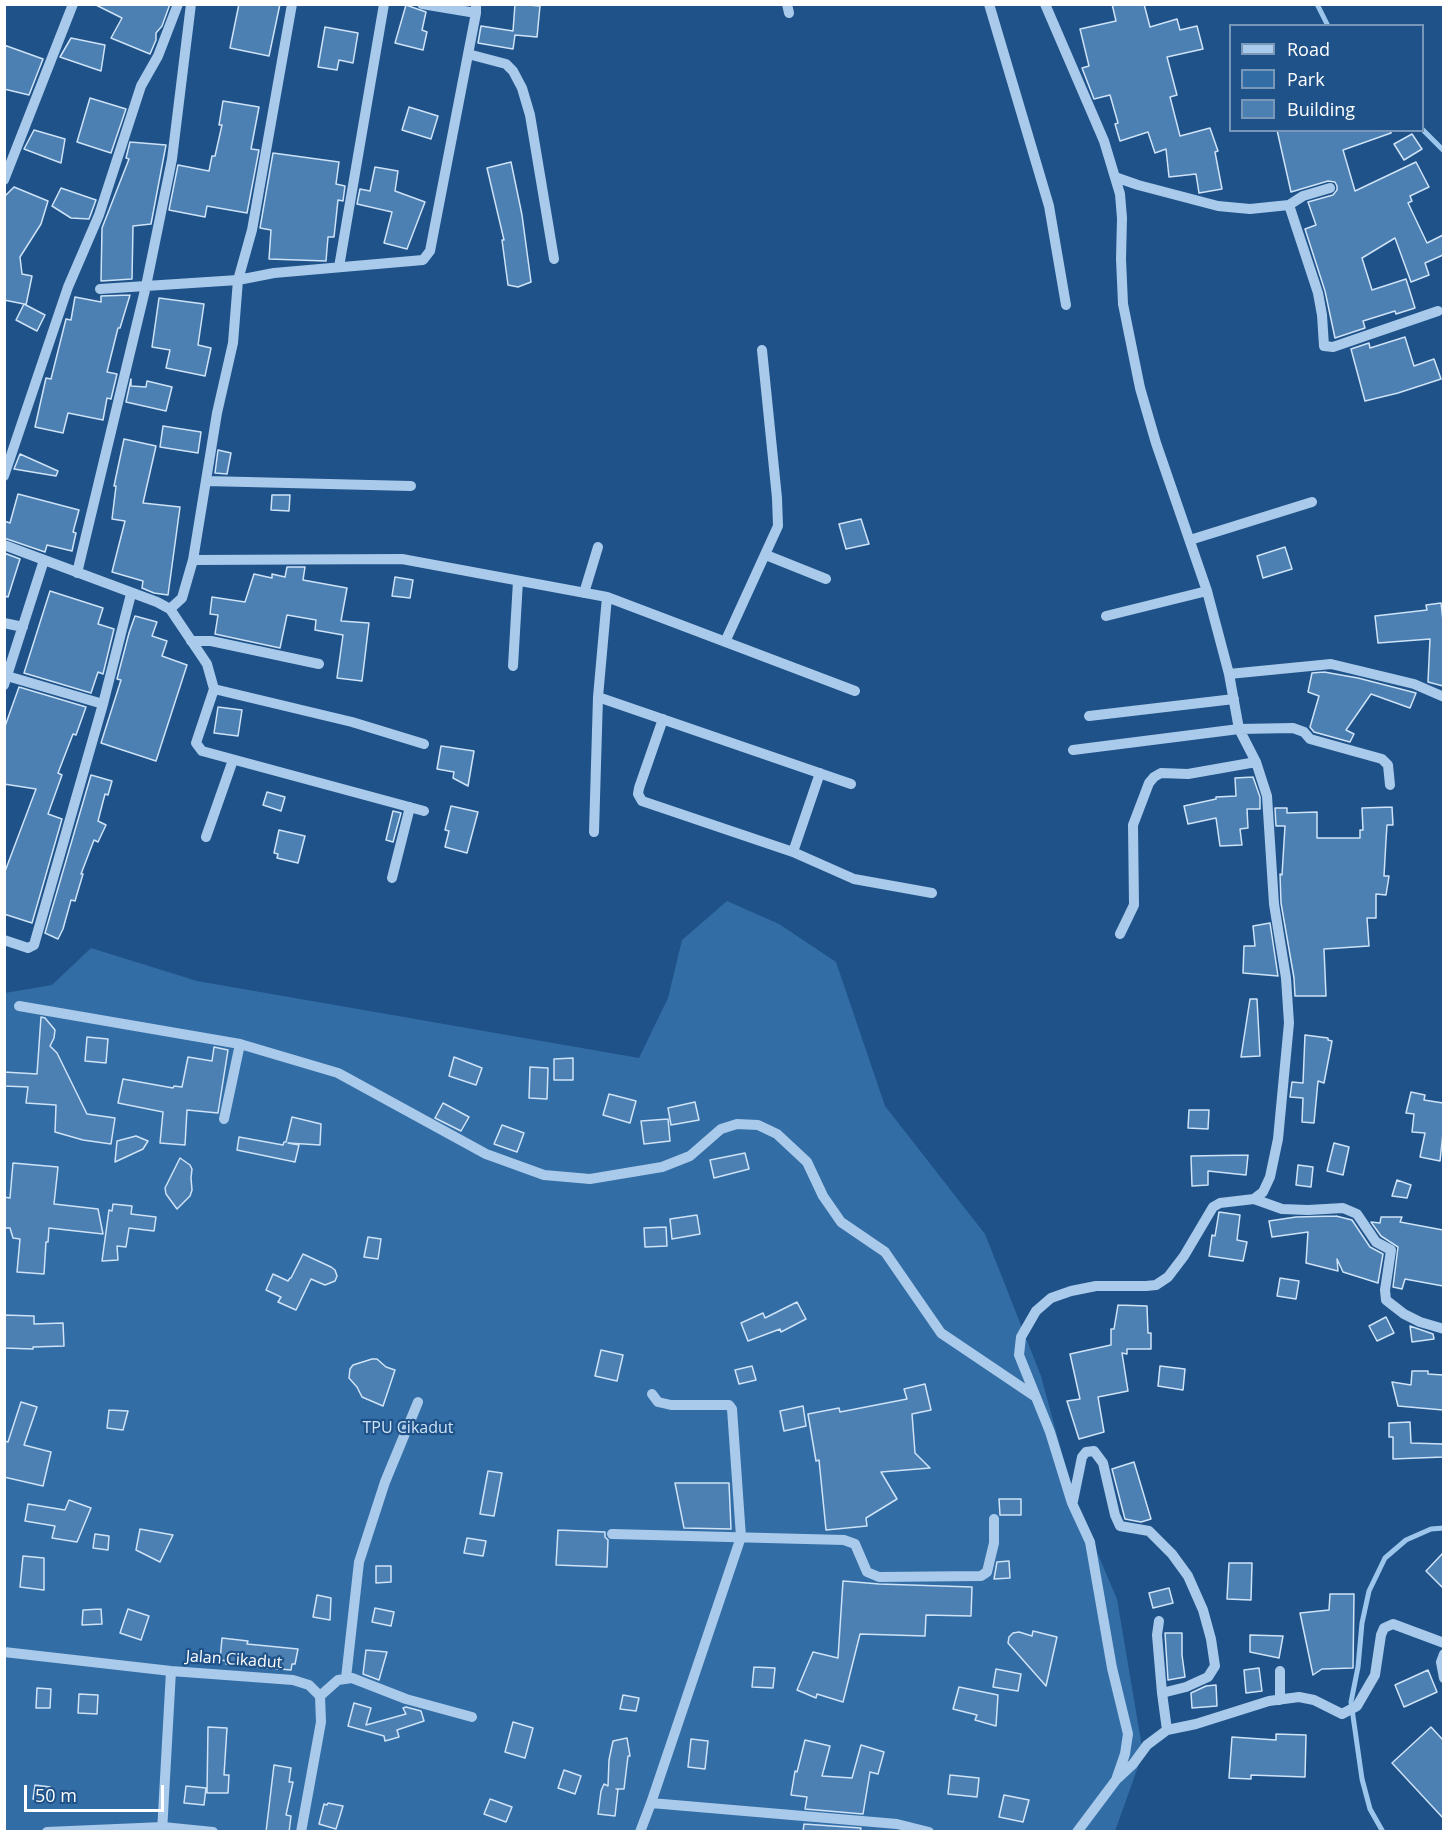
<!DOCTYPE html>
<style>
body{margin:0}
#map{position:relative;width:1448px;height:1836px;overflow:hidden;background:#1f5288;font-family:"Open Sans",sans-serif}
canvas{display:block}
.frame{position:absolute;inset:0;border:6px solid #fff;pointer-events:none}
.legend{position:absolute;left:1229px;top:24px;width:195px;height:108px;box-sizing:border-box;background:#1f5288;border:2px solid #7997b8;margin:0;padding:8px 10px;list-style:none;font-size:18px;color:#fff}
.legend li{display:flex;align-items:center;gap:12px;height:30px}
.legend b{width:30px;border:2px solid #7997b8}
.scale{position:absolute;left:24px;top:1785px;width:140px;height:27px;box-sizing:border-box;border:3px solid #fff;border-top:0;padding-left:8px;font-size:18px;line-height:21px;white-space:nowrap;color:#fff;-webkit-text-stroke:4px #1f5288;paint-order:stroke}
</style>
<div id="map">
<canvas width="1448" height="1836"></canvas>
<div class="frame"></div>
<ul class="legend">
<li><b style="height:8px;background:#a9caeb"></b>Road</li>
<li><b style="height:16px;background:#336da5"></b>Park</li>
<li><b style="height:16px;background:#4c7fb2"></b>Building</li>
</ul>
<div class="scale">50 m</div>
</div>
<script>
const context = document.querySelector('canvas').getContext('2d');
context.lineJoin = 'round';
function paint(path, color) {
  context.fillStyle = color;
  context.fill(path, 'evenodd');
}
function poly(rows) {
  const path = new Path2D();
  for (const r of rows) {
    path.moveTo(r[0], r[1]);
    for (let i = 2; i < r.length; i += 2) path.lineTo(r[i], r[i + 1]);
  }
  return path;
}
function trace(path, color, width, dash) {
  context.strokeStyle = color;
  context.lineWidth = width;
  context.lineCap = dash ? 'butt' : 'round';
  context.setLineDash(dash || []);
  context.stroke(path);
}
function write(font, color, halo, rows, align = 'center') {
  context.font = font + ' "Open Sans",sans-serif';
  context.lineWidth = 4.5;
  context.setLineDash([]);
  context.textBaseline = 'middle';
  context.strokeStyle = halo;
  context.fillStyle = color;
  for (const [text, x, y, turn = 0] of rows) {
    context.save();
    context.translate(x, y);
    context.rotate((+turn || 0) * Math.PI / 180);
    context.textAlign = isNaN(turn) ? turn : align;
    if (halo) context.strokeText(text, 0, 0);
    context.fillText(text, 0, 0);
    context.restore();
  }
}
paint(poly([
 [727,901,779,924,836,962,885,1106,985,1234,1041,1376,1074,1498,1117,1599,1143,1753,1115,1831,5,1832,5,993,52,985,91,948,197,981,639,1058,668,998,682,940]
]), '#336da5');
trace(poly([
 [1317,4,1328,26],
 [1422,129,1444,151],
 [1383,1832,1370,1809,1362,1779,1351,1702,1358,1667,1362,1623,1369,1591,1385,1558,1406,1540,1431,1529,1444,1528]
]), '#9dc6ec', 5);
const building = poly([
 [94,4,170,4,162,26,156,33,156,40,150,54,111,38,122,18,94,4],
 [239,4,280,4,269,56,230,48,239,4],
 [515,4,540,6,537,37,515,35,513,49,478,43,481,26,513,31,515,4],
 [1112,4,1144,4,1150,27,1177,19,1180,30,1197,26,1203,49,1167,57,1177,95,1170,97,1180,136,1210,128,1218,151,1215,152,1222,189,1199,193,1196,174,1169,177,1166,149,1155,153,1148,132,1120,141,1115,124,1118,123,1110,95,1094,99,1082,68,1089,66,1080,29,1116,21,1112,4],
 [406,5,426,12,422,30,427,32,423,50,395,43,406,5],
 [325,27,358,33,353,63,339,60,337,70,318,67,325,27],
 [71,38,105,45,101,71,60,57,71,38],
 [4,45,43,59,29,95,4,89,4,45],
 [90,98,126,109,111,153,77,142,90,98],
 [223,101,259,107,251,149,259,150,247,213,207,206,205,217,169,210,178,165,209,171,212,156,215,156,222,125,219,125,223,101],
 [409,107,438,116,431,139,402,130,409,107],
 [34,130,65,139,61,163,24,149,34,130],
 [1277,130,1391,130,1391,133,1343,150,1355,191,1416,162,1429,187,1410,196,1412,201,1408,203,1427,243,1443,235,1443,255,1425,263,1429,275,1411,282,1395,238,1362,258,1372,290,1406,279,1415,308,1396,314,1395,311,1363,321,1365,328,1335,338,1325,291,1305,229,1316,225,1308,202,1333,195,1337,190,1337,186,1335,182,1328,181,1291,192,1277,130],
 [1412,134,1422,149,1404,160,1394,144,1412,134],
 [130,142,166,145,151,224,133,226,132,279,101,281,102,228,129,159,126,158,130,142],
 [273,153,339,162,336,184,345,186,343,201,338,200,334,237,328,237,326,261,269,259,271,230,260,228,273,153],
 [511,162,522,215,531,282,518,287,508,285,502,240,504,240,487,168,511,162],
 [375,167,398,171,395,191,425,202,407,249,384,243,392,212,357,204,360,189,370,191,375,167],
 [14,187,48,201,41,224,20,257,22,274,32,276,26,305,24,304,45,315,37,331,16,320,24,304,4,300,4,197,14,187],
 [61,188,96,200,89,219,71,218,52,206,61,188],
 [130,295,120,328,118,328,107,372,117,374,111,399,107,398,103,420,68,413,63,433,35,427,46,378,51,379,66,319,71,320,75,297,101,302,101,296,130,295],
 [159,298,204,304,198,345,211,348,205,376,166,368,170,350,152,347,159,298],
 [1405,337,1414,366,1434,359,1441,379,1398,393,1365,401,1351,349,1369,343,1370,348,1405,337],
 [131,379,131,386,146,387,147,381,172,387,166,411,126,402,131,379],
 [163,426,201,432,198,453,160,447,163,426],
 [124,439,156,446,143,503,180,507,168,595,154,593,142,588,143,581,112,572,125,521,112,519,116,486,114,486,124,439],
 [218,450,231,453,227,474,215,473,218,450],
 [20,454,58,471,56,476,14,469,20,454],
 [18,494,79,510,73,532,76,533,72,551,47,545,45,552,4,538,4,521,10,523,18,494],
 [272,495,290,495,289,511,271,510,272,495],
 [861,519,869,544,846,549,839,524,861,519],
 [1285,547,1292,569,1263,578,1257,556,1285,547],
 [4,553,20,559,8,597,4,596,4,553],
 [287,567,305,567,303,580,347,588,341,621,369,623,362,681,337,678,343,635,315,630,316,620,287,615,280,648,215,634,218,615,210,614,212,597,245,602,254,574,272,578,272,574,285,577,287,567],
 [395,577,413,580,410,598,392,596,395,577],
 [50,591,103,608,98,624,114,629,103,674,98,672,91,693,24,673,50,591],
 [1441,603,1443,621,1443,686,1428,682,1430,639,1378,643,1375,616,1427,610,1426,605,1441,603],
 [135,616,157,622,152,636,167,641,162,656,187,665,156,761,101,743,121,680,117,679,129,633,135,616],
 [1324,672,1358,678,1416,693,1410,708,1371,694,1346,730,1354,734,1350,742,1314,732,1310,727,1319,696,1308,692,1312,673,1324,672],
 [19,687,86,707,76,735,73,734,58,773,62,775,48,814,62,819,32,923,4,914,4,874,36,789,4,784,4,729,19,687],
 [218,707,242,710,238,736,214,733,218,707],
 [441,746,474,751,468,786,453,778,454,772,437,769,441,746],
 [91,775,112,781,108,795,105,794,98,821,106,825,98,842,94,840,81,874,83,874,75,901,71,900,63,929,58,939,45,933,91,775],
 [1253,777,1260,797,1260,809,1247,809,1248,828,1240,829,1242,845,1220,846,1216,818,1188,824,1184,806,1216,799,1216,797,1236,796,1235,778,1253,777],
 [267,792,285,797,281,811,263,805,267,792],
 [451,806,478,812,467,853,445,847,449,831,445,830,451,806],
 [1392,807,1393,825,1387,825,1386,840,1384,876,1389,876,1386,895,1376,894,1376,918,1367,918,1369,946,1324,949,1326,996,1295,996,1294,978,1281,903,1280,874,1282,875,1285,826,1276,826,1275,808,1287,808,1287,813,1317,812,1317,838,1360,838,1360,830,1363,830,1362,808,1392,807],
 [393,811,401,813,393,842,386,840,393,811],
 [279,830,305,836,298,863,277,858,278,854,274,853,279,830],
 [1270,923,1278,976,1243,973,1244,946,1255,946,1253,926,1270,923],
 [1250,999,1257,999,1260,1056,1241,1057,1250,999],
 [41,1017,45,1018,55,1030,54,1038,50,1046,57,1053,87,1114,115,1118,111,1144,83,1140,55,1132,56,1105,26,1103,28,1087,4,1086,4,1072,37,1074,41,1017],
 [1305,1035,1328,1038,1328,1040,1332,1041,1324,1083,1318,1081,1314,1123,1302,1122,1303,1098,1290,1097,1292,1082,1303,1083,1305,1035],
 [87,1037,108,1039,106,1063,85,1061,87,1037],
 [214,1047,228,1050,218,1113,187,1110,185,1145,160,1143,163,1112,118,1103,123,1079,173,1088,174,1086,182,1087,188,1057,212,1061,214,1047],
 [454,1057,482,1068,476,1085,449,1076,454,1057],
 [573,1058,573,1080,554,1080,554,1059,573,1058],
 [530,1067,548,1068,547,1099,529,1098,530,1067],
 [1411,1092,1425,1095,1424,1100,1443,1103,1443,1133,1440,1161,1420,1157,1425,1133,1412,1132,1414,1114,1406,1113,1411,1092],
 [609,1094,636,1101,630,1123,603,1115,609,1094],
 [695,1102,699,1120,671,1125,668,1108,695,1102],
 [443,1103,469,1117,461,1131,435,1118,443,1103],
 [1189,1110,1209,1110,1208,1129,1188,1128,1189,1110],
 [292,1117,321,1124,320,1145,288,1143,299,1145,295,1162,237,1150,239,1137,283,1145,284,1142,286,1142,292,1117],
 [668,1119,670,1141,644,1144,641,1121,668,1119],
 [502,1125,524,1133,517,1152,494,1144,502,1125],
 [136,1136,148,1141,143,1149,115,1162,117,1141,136,1136],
 [1334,1143,1349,1147,1343,1175,1327,1171,1334,1143],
 [745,1153,749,1169,714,1178,710,1160,745,1153],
 [1248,1155,1246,1175,1208,1171,1208,1185,1192,1186,1191,1156,1248,1155],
 [180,1158,190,1165,192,1169,191,1178,192,1190,190,1196,177,1209,166,1194,165,1188,180,1158],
 [13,1163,58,1167,54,1204,98,1209,103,1234,49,1228,48,1242,46,1242,44,1274,17,1272,20,1239,13,1238,10,1228,4,1228,4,1197,10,1198,13,1163],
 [1298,1165,1313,1167,1311,1187,1296,1185,1298,1165],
 [1397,1180,1411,1185,1407,1198,1392,1196,1397,1180],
 [113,1204,132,1206,131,1214,156,1217,154,1231,129,1228,126,1247,117,1246,118,1260,102,1261,109,1210,112,1211,113,1204],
 [1219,1212,1240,1215,1237,1240,1247,1242,1243,1261,1209,1256,1212,1235,1215,1236,1219,1212],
 [697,1215,700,1234,672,1239,670,1219,697,1215],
 [1336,1216,1352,1220,1370,1247,1383,1254,1378,1283,1343,1272,1337,1259,1338,1271,1306,1263,1308,1232,1272,1237,1269,1221,1296,1217,1336,1216],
 [1381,1217,1402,1217,1400,1222,1443,1230,1443,1286,1405,1279,1402,1289,1393,1287,1398,1247,1381,1236,1371,1222,1380,1223,1381,1217],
 [666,1227,667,1246,645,1247,644,1228,666,1227],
 [368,1237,381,1239,378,1259,364,1257,368,1237],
 [303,1254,331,1267,335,1270,337,1276,335,1281,325,1285,311,1279,296,1310,278,1302,281,1297,266,1290,273,1274,288,1281,290,1278,291,1278,303,1254],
 [1280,1278,1299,1281,1296,1299,1277,1296,1280,1278],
 [797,1302,806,1319,781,1332,780,1329,748,1341,741,1323,763,1313,765,1318,797,1302],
 [1118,1305,1147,1306,1148,1333,1151,1333,1151,1349,1127,1349,1127,1354,1122,1353,1128,1391,1098,1397,1104,1432,1079,1439,1067,1401,1080,1399,1070,1354,1111,1345,1111,1329,1114,1329,1118,1305],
 [4,1315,34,1316,34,1324,63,1323,64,1346,33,1347,33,1349,4,1348,4,1315],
 [1386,1317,1394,1333,1377,1341,1369,1326,1386,1317],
 [1410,1326,1433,1334,1434,1339,1412,1342,1410,1326],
 [601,1350,623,1355,617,1381,595,1376,601,1350],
 [372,1359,377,1359,386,1367,395,1370,383,1406,362,1397,357,1387,349,1378,350,1369,353,1365,372,1359],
 [752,1366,756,1380,739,1384,735,1370,752,1366],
 [1160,1366,1185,1369,1183,1390,1158,1386,1160,1366],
 [1412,1371,1428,1371,1428,1374,1443,1375,1443,1410,1398,1406,1392,1382,1411,1385,1412,1371],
 [925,1384,931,1410,912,1414,915,1453,930,1468,881,1472,897,1499,866,1518,867,1526,826,1530,819,1460,816,1461,808,1414,839,1408,840,1412,907,1399,904,1389,925,1384],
 [21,1402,37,1407,24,1445,51,1452,43,1486,4,1477,4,1441,8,1442,21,1402],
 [803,1406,806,1426,784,1431,780,1411,803,1406],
 [109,1410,128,1411,123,1430,107,1428,109,1410],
 [1410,1422,1411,1443,1443,1444,1443,1457,1393,1459,1393,1437,1389,1437,1389,1423,1410,1422],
 [1134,1462,1151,1519,1141,1522,1125,1519,1112,1469,1134,1462],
 [488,1471,502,1473,494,1516,480,1514,488,1471],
 [675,1483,729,1483,731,1529,684,1528,675,1483],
 [999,1499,1021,1499,1021,1515,1000,1515,999,1499],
 [69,1500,91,1508,77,1542,52,1538,55,1526,25,1521,28,1504,65,1510,69,1500],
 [140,1529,173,1535,160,1562,136,1550,140,1529],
 [558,1530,605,1532,605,1537,608,1540,607,1567,556,1565,558,1530],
 [95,1534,109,1536,108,1550,93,1548,95,1534],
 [467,1538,486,1541,483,1556,464,1553,467,1538],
 [1443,1553,1443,1588,1426,1571,1443,1553],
 [23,1556,44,1558,44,1590,20,1587,23,1556],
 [1009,1561,1010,1578,994,1579,997,1562,1009,1561],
 [1229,1563,1252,1563,1251,1600,1227,1599,1229,1563],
 [376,1566,391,1566,391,1582,376,1583,376,1566],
 [843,1581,879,1584,972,1587,971,1616,926,1615,925,1636,860,1634,843,1702,817,1694,816,1698,797,1690,813,1652,838,1658,843,1581],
 [1169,1588,1173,1603,1153,1608,1149,1593,1169,1588],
 [1330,1594,1354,1594,1353,1668,1322,1669,1313,1675,1300,1613,1329,1610,1330,1594],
 [317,1595,331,1598,330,1620,313,1617,317,1595],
 [375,1608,394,1612,391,1626,372,1622,375,1608],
 [101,1609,102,1624,82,1625,83,1610,101,1609],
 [128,1609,149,1616,141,1640,120,1633,128,1609],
 [1033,1631,1057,1637,1046,1686,1008,1643,1009,1637,1013,1633,1019,1632,1032,1636,1033,1631],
 [1165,1633,1182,1633,1182,1655,1185,1677,1168,1680,1165,1633],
 [1250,1635,1283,1636,1279,1658,1250,1652,1250,1635],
 [222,1638,248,1641,247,1644,298,1649,295,1664,292,1664,291,1670,226,1664,227,1661,220,1660,222,1638],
 [366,1650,387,1652,379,1680,363,1674,366,1650],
 [754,1667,775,1668,773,1688,752,1687,754,1667],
 [1259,1668,1262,1691,1246,1693,1244,1670,1259,1668],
 [996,1669,1021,1674,1018,1691,993,1687,996,1669],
 [1428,1670,1437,1692,1404,1707,1395,1685,1428,1670],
 [1216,1685,1217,1706,1192,1708,1191,1693,1206,1686,1216,1685],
 [959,1687,998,1695,996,1726,975,1720,977,1715,953,1709,959,1687],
 [37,1688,51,1689,50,1708,36,1708,37,1688],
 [79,1694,98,1695,97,1714,78,1713,79,1694],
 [623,1695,639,1698,636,1711,620,1709,623,1695],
 [354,1703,371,1708,366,1725,406,1714,403,1708,406,1707,421,1711,424,1721,397,1730,399,1737,385,1741,384,1736,348,1726,354,1703],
 [513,1722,533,1728,525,1758,505,1752,513,1722],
 [208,1727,227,1728,224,1775,229,1775,228,1793,207,1793,208,1727],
 [1431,1727,1443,1740,1443,1818,1392,1763,1431,1727],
 [1276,1734,1306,1735,1305,1777,1251,1775,1251,1779,1229,1778,1232,1737,1276,1740,1276,1734],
 [627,1738,630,1756,628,1756,624,1789,616,1789,618,1789,615,1816,598,1814,601,1791,604,1784,608,1786,609,1760,613,1741,627,1738],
 [691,1739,708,1741,705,1769,688,1767,691,1739],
 [805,1740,830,1746,822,1776,852,1778,861,1745,884,1752,878,1774,870,1772,863,1814,805,1809,807,1797,791,1795,795,1771,797,1772,805,1740],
 [274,1765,291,1768,289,1782,293,1782,286,1815,291,1816,289,1832,266,1832,274,1765],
 [564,1770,581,1776,575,1794,558,1788,564,1770],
 [950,1775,979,1778,977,1797,948,1794,950,1775],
 [35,1785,50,1787,49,1801,33,1799,35,1785],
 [186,1786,206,1788,204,1805,184,1803,186,1786],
 [1004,1795,1029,1800,1023,1822,999,1817,1004,1795],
 [490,1799,512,1807,506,1822,484,1814,490,1799],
 [328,1803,343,1806,336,1829,319,1824,324,1804,327,1805,328,1803],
 [804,1824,861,1828,860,1832,803,1832,804,1824]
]);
paint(building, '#4c7fb2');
trace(building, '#cee3f8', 1.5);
trace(poly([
 [422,4,476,13,476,4],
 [787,4,789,13],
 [989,4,1049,206,1066,305],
 [1045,4,1104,141,1120,194,1122,218,1121,259,1123,304,1140,388,1156,443,1207,591,1229,674,1239,729,1256,762,1267,796,1274,904,1286,978,1289,1023,1278,1139,1270,1177,1263,1192,1254,1199,1220,1203,1213,1207,1184,1256,1168,1277,1156,1285,1146,1286,1096,1286,1071,1291,1051,1298,1036,1311,1021,1337,1019,1355,1050,1432,1072,1503,1090,1542,1112,1668,1128,1734,1125,1754,1116,1780,1077,1832],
 [468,54,506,64,513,71,522,88,530,115,554,259],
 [1115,177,1138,185,1218,206,1250,209,1289,205,1303,196,1330,188],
 [4,180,73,4],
 [1289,205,1318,293,1322,315,1324,346,1333,347,1438,311],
 [339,267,384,4],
 [100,289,238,280,274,273,423,260,430,251,476,13],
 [4,476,68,287,99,215,141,86,158,56,178,4],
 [206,481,411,486],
 [1190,540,1312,502],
 [4,545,157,602,170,609,182,598,193,560,217,413,233,343,238,280,252,230,292,4],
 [766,555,826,579],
 [193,560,402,559,607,597,855,691],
 [77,573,146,286,172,159,191,4],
 [584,593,598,547],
 [170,609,207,664,214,689,196,743,202,751,424,811],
 [1106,616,1207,591],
 [4,623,23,627],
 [191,641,211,641,319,664],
 [725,642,778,526,777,498,762,350],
 [513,666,518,581],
 [1229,674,1331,664,1414,684,1444,697],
 [7,676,103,704],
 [4,685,44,560],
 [214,689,352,722,424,744],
 [598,697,851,784],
 [1089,716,1234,699],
 [663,719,639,788,638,794,642,801,793,852,820,773],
 [1073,750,1239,729,1293,728,1304,732,1310,739,1382,759,1388,765,1390,785],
 [594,832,598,697,607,597],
 [206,837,233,760],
 [793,852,854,879,932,893],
 [392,878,410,807],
 [1120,934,1134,905,1133,825,1149,783,1154,777,1161,773,1188,774,1256,762],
 [4,940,28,948,34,945,103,704,131,594],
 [19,1006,240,1044,338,1073,486,1154,544,1175,590,1179,662,1167,690,1156,721,1129,737,1124,758,1125,777,1134,807,1162,823,1196,841,1222,885,1252,941,1333,1036,1397],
 [224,1119,240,1044],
 [1254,1199,1282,1209,1308,1210,1343,1208,1357,1214,1376,1242,1391,1250,1385,1290,1386,1300,1404,1314,1420,1322,1444,1329],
 [1073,1501,1082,1457,1086,1452,1094,1451,1103,1463,1115,1515,1120,1526,1149,1531,1172,1554,1188,1576,1203,1610,1211,1639,1215,1666,1208,1677,1186,1687,1162,1693,1167,1730],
 [612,1534,844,1540,855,1544,867,1572,879,1577,981,1576,987,1572,994,1543,994,1519],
 [1159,1621,1157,1635,1162,1693],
 [4,1652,171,1671,293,1680,309,1685,320,1696,321,1722,301,1832],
 [1444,1654,1441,1662,1444,1678],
 [346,1678,359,1562,385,1482,418,1402],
 [320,1696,338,1680,352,1678,406,1699,472,1717],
 [1280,1700,1280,1671],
 [1118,1778,1133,1764,1147,1745,1167,1730,1196,1724,1269,1701,1299,1697,1314,1700,1342,1714,1357,1706,1375,1675,1381,1635,1384,1628,1393,1624,1444,1643],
 [651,1803,897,1824,929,1832],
 [47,1832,163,1827,213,1832],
 [162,1832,171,1671],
 [640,1832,651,1803,741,1537,732,1409,729,1405,671,1405,658,1402,652,1394]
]), '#a9caeb', 10);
write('16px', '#cee3f8', '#1f5288', [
 ["TPU Cikadut",408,1428]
]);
write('16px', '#fff', '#1f5288', [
 ["Jalan Cikadut",234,1660,4]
]);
</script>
